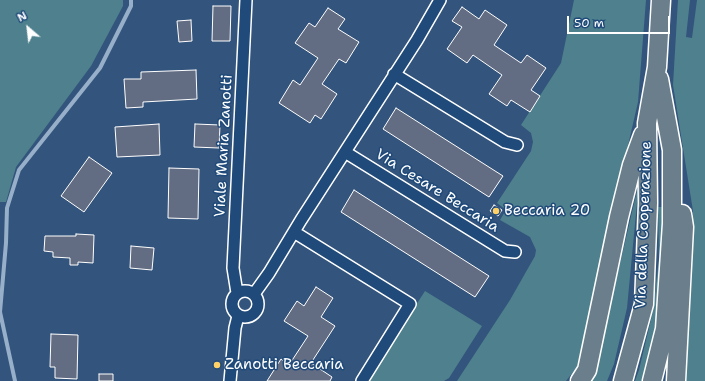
<!DOCTYPE html>
<html>
<head>
<meta charset="utf-8">
<style>
  body { margin:0 }
  #map { position:relative; width:705px; height:381px; overflow:hidden; background:#33547c; font-family:"Shantell Sans",sans-serif }
  canvas { display:block }
  .north { position:absolute; left:8px; top:8px; width:40px; height:40px; -webkit-text-stroke:3px #1f4a7a; paint-order:stroke; rotate:332deg; font-size:11px; font-weight:700; line-height:16px; text-align:center; color:#fff }
  .north::after { content:''; display:block; margin:auto; width:14px; height:18px; background:#fff; clip-path:polygon(50% 0,100% 100%,50% 72%,0 100%) }
  .scale { position:absolute; left:567px; top:16px; width:103px; height:18px; box-sizing:border-box; border:2px solid #fff; border-top:0; padding-left:5px; font-size:12px; line-height:14px; white-space:nowrap; color:#fff; -webkit-text-stroke:3px #1f4a7a; paint-order:stroke }
</style>
</head>
<body>
<div id="map">
<canvas width="705" height="381"></canvas>
<div class="north">N</div>
<div class="scale">50 m</div>
</div>
<script>
const ctx = document.querySelector('canvas').getContext('2d');
ctx.lineJoin = 'round';
function fillPath(path, color) { ctx.fillStyle = color; ctx.fill(path, 'evenodd'); }
const poly = rows => new Path2D(rows.map(r => 'M' + r).join(''));
function stroke(path, color, width, dash) { ctx.strokeStyle = color; ctx.lineWidth = width; ctx.lineCap = dash ? 'butt' : 'round'; ctx.setLineDash(dash || []); ctx.stroke(path); }
function write(font, color, halo, rows, align = 'center') {
  ctx.font = font + ' "Shantell Sans",sans-serif'; ctx.lineWidth = 3; ctx.setLineDash([]); ctx.textBaseline = 'middle'; ctx.strokeStyle = halo; ctx.fillStyle = color; for (const [text, x, y, turn = 0] of rows) {
    ctx.save(); ctx.translate(x, y); ctx.rotate((+turn || 0) * Math.PI / 180); ctx.textAlign = isNaN(turn) ? turn : align; if (halo) ctx.strokeText(text, 0, 0); ctx.fillText(text, 0, 0); ctx.restore();
  }
}
fillPath(poly([
  [0,0,123,0,123,6,91,66,16,167,6,202,0,202],
  [574,0,646,0,638,102,577,367,566,381,457,381,510,300,535,256,536,250,530,237,500,220,506,210,497,203,531,151,533,142,531,133,521,125,561,63],
  [678,0,690,0,686,37,692,38,697,0,705,0,705,381,685,381,687,348,688,286,693,211,673,85],
  [639,182,627,308,614,364,607,381,589,381,595,371],
  [658,207,664,207,659,312,645,372,642,381,635,381,639,370,653,311,659,258],
  [425,291,482,326,449,378,444,381,367,381]
]), '#4e818d');
stroke(poly([
  [15,381,0,312,6,243,7,208,19,170,100,68,131,6,131,0]
]), '#97afc9', 4);
const building = poly([
  [213,6,231,6,230,41,212,41,213,6],
  [462,7,479,19,485,10,507,25,494,45,521,63,527,55,546,68,531,90,540,96,530,112,511,100,507,106,489,94,502,75,473,55,467,63,447,49,462,27,452,21,462,7],
  [328,8,345,19,338,29,359,42,346,63,339,59,322,84,337,94,321,119,315,115,310,123,279,103,293,80,300,85,318,58,295,43,309,23,315,27,328,8],
  [191,20,192,41,179,42,177,21,191,20],
  [196,70,197,99,143,102,143,107,126,108,124,79,141,79,141,72,196,70],
  [396,108,503,176,489,197,383,129,396,108],
  [159,124,160,155,117,157,115,127,159,124],
  [195,124,220,125,219,148,194,147,195,124],
  [89,157,112,173,84,212,61,196,89,157],
  [169,168,199,169,198,219,168,218,169,168],
  [354,190,489,276,475,297,341,212,354,190],
  [494,205,502,210,498,216,490,211,494,205],
  [76,234,94,235,93,263,78,262,78,265,70,265,70,258,53,257,53,252,44,251,45,236,76,236,76,234],
  [131,246,154,248,152,270,130,268,131,246],
  [316,287,333,298,321,317,335,326,311,363,332,377,330,381,267,381,281,359,289,365,308,336,284,321,297,301,304,306,316,287],
  [51,334,78,335,77,379,55,378,55,367,50,367,51,334],
  [99,374,113,374,113,381,99,381,99,374]
]);
fillPath(building, '#626c82');
stroke(building, '#fff', 1);
const minor = poly([
  [394,74,505,142,517,145],
  [345,152,505,251,515,252],
  [294,232,410,304,362,381],
  '232 304a13 13 0 1 1 26 0a13 13 0 1 1-26 0Z',
  [237,293,233,268,246,0],
  [254,294,269,273,301,220,417,40,440,0],
  [230,381,235,328,238,316]
]);
const trunk = poly([
  [580,381,587,370,619,217,632,165,643,135],
  [623,381,644,304,648,203,647,123,657,67,661,0],
  [652,381,665,329,672,223,672,150,659,79],
  [676,381,684,227,682,214]
]);
stroke(minor, '#fff', 14);
stroke(trunk, '#fff', 21);
stroke(minor, '#1f4a7a', 11);
stroke(trunk, '#6b7e8b', 18);
for (const [x, y, r, color] of [
  [496,211,4,"#ffd166"],
  [217,365,4,"#ffd166"]
]) { const dot = new Path2D(); dot.arc(x, y, r, 0, 2 * Math.PI); ctx.fillStyle = color; ctx.fill(dot); stroke(dot, '#1f4a7a', 1.5); }
write('15px', '#fff', '#1f4a7a', [
  ["Viale Maria Zanotti",224,146,-87],
  ["Via Cesare Beccaria",437,191,32],
  ["Via della Cooperazione",644,225,-88]
]);
write('15px', '#fff', '#1f4a7a', [
  ["Beccaria 20",504,211],
  ["Zanotti Beccaria",225,365]
], 'left');
</script>
</body>
</html>
